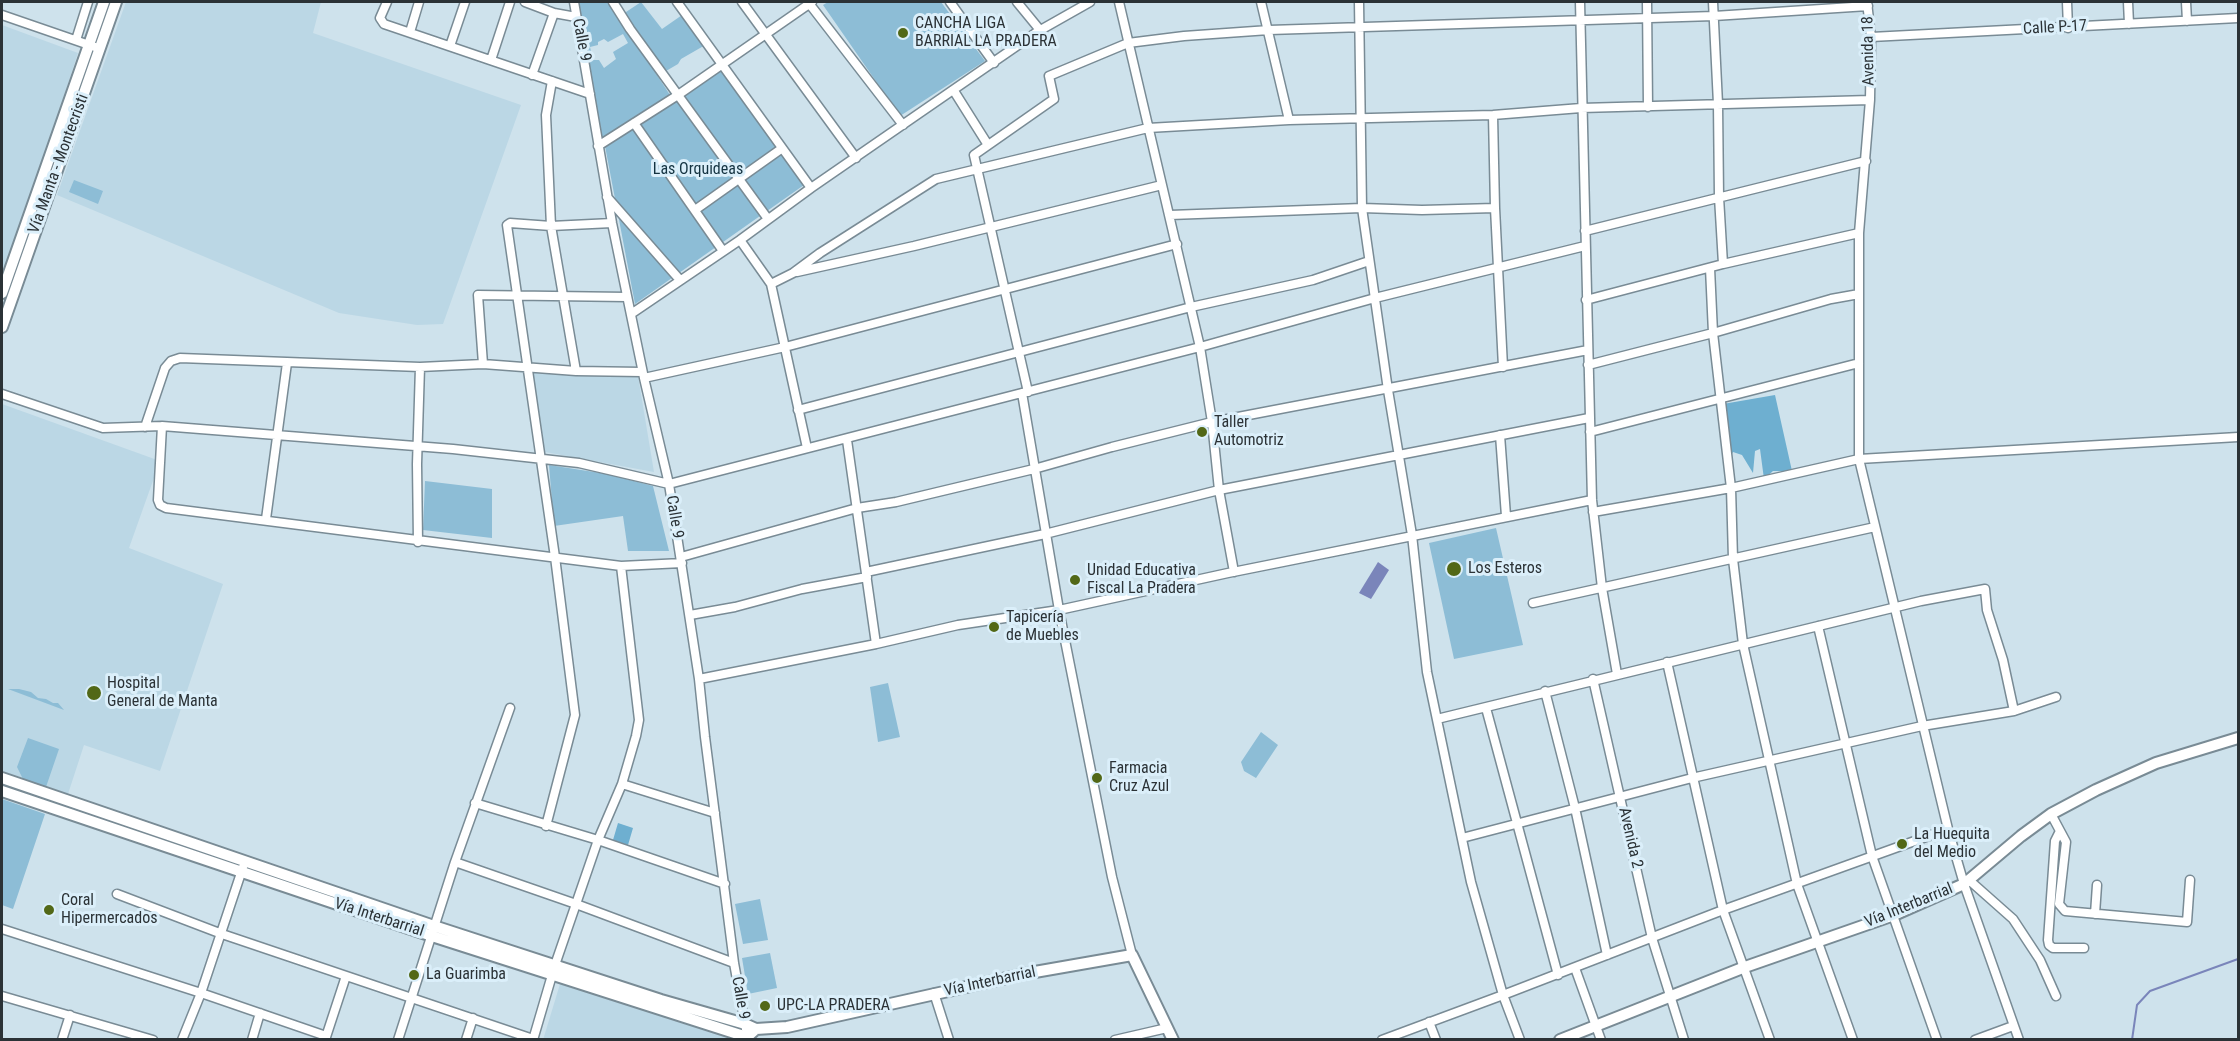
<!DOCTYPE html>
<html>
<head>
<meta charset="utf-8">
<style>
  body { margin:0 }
  #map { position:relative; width:2240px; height:1041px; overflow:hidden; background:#cee2ec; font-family:"Roboto Condensed",sans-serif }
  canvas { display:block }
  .frame { position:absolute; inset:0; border:3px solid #2b3236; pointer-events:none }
</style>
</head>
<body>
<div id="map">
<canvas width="2240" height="1041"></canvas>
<div class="frame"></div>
</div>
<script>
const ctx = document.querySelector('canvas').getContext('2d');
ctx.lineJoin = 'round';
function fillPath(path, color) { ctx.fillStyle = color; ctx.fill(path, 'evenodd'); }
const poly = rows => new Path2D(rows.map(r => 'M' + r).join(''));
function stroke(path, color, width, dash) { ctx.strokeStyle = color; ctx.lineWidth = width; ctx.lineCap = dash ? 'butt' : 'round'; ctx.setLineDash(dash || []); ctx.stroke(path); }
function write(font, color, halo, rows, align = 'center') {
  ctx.font = font + ' "Roboto Condensed",sans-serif'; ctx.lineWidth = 6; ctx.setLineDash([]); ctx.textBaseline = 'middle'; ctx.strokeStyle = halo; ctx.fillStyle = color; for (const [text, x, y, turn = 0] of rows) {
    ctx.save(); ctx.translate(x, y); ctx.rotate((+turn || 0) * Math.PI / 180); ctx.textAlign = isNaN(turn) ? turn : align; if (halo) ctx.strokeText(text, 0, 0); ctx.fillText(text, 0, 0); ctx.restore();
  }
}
fillPath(poly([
  [126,2,321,2,313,33,521,105,443,324,417,325,339,313,57,195],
  [2,25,78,53,2,287],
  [533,371,638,376,654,472,545,452],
  [2,404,160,461,129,548,223,584,160,771,84,745,68,794,2,771],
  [560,984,741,1039,543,1040]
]), '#bbd7e5');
fillPath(poly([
  [575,2,609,2,672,98,601,143],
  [623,34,628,43,613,52,616,59,604,68,599,60,593,60,590,47,598,45,598,42,604,39,608,42],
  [641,2,662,29,685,13,707,44,681,59,678,64,666,71,677,91,623,14],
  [828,2,941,2,985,61,900,116,823,5],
  [719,68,804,185,635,304,605,146],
  [74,180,103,191,98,204,69,192],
  [549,465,607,474,653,486,669,551,628,551,623,516,554,526],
  [425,481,492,489,492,538,423,530],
  [1496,528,1523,645,1454,659,1429,543],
  [888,683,900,737,878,742,870,687],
  [8,689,19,689,31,692,38,698,46,699,53,703,58,703,64,710],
  [1261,732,1278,745,1256,778,1244,771,1241,762],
  [28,738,59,749,46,787,23,779,17,767],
  [2,799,45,814,13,909,2,905],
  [760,899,768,940,743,944,735,904],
  [770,953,777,988,748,994,742,958]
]), '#8dbdd6');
fillPath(poly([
  [1775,395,1792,471,1773,471,1764,479,1760,449,1755,451,1753,473,1742,455,1733,452,1730,457,1723,404],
  [618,823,633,828,628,845,613,840]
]), '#6eafd0');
fillPath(poly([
  [1378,562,1389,570,1371,599,1359,593]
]), '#7a85ba');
stroke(poly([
  [2132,1040,2137,1005,2150,991,2238,959]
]), '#7a85ba', 2);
const minor = poly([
  [387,2,380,18,384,24,590,94],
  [525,2,554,13,576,17],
  [574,2,612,223,644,378,669,484,699,679,705,737,734,963,748,1040],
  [613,2,630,29,768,219],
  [677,2,811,188],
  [742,2,856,158],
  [808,2,903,125],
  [950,2,994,63],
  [1017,2,1040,30],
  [1119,2,1200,347,1212,422,1219,490,1234,572],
  [1261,2,1289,120],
  [1580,2,1592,500,1602,588,1617,674],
  [1647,2,1648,107],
  [1713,2,1718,104,1719,197,1723,264],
  [1867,2,1871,37,1870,100,1859,233,1859,459,1948,829,1964,884,2019,1040],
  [2067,2,2068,28],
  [2128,2,2129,24],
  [2186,2,2187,21],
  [2,15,95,47],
  [410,32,419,2],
  [1871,37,2238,18],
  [76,40,88,2],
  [450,46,465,2],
  [491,60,510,2],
  [532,75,554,13],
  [552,81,546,115,551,226,576,371],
  [954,91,988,145],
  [1493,115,1495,208,1503,367],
  [634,123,723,251],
  [598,146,678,95,812,2],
  [607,197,680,280],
  [1495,208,1422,210,1362,208,1388,390,1412,535,1427,672,1471,882,1503,995,1520,1040],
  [695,210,781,149],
  [1170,215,1362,208,1359,2],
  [1585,231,1866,161],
  [740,240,771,284,807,448],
  [1710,268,1713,333,1731,488,1733,559,1743,644,1797,884,1853,1040],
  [797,272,914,246,1162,185],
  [771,284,793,273,820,253,936,179,1148,128,1289,120,1493,115,1581,108,1870,100],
  [1586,300,1723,264,1859,233],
  [631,314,740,240,811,188,1037,32,1090,2],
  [483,364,478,295,627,297],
  [1588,365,1713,333,1831,299,1859,294],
  [644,378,785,347,1177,244],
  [1028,392,974,155,1054,99,1049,76,1128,43,1184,36,1269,30,1714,16,1868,6],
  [1022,393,1059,610,1112,877,1132,955],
  [2,394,103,428,162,426,453,449,579,463,669,484,1200,347,1375,298,1585,246],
  [798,410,1191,307,1313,280,1369,261],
  [162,426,158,500,160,505,166,508,621,566,682,563],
  [145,427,165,368,171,361,180,358,420,367,483,364,576,371,642,372],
  [1590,432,1859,363],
  [1500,435,1506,516],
  [847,440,876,644],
  [1593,512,1731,488,1859,459,2238,437],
  [266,519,287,363],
  [418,542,417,464,420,367],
  [681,557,857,508,896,502,1034,469,1112,447,1212,422,1588,350],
  [866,572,1045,534,1219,490,1589,418],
  [1533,603,1875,527],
  [690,615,735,607,802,589,867,577],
  [1818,626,1872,856,1937,1040],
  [1667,662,1723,910,1770,1040],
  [699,679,876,644,958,625,1059,610,1228,573,1592,500],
  [1593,679,1652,938,1684,1040],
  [1545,691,1575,808,1607,955],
  [1486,708,1558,975],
  [2014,711,2056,697],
  [1437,719,1921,601,1985,589,1987,610,2003,660,2014,711,1922,726,1692,778,1462,838],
  [622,784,715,813],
  [475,803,598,840,725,884],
  [2051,814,2066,842,2059,904,2065,911,2187,922,2190,880],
  [546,826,575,715,555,557,507,225,510,223,551,226,612,223],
  [2060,831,2055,841,2048,940,2049,945,2053,948,2084,948],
  [455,862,576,904,734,963],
  [1969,880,2013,919,2040,960,2056,996],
  [117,894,222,934,533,1039],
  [2095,914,2097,885],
  [2,929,201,993,326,1036],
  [1575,968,1601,1040],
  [934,993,949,1040],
  [2,996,153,1040],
  [1429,1022,1436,1040],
  [62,1040,70,1015],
  [182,1040,201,993,243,867],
  [252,1040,260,1013],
  [325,1040,346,976],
  [398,1040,455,862,510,708],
  [466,1040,473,1018],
  [533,1040,555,965,598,840,622,784,636,736,639,720,621,566],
  [1115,1040,1167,1028],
  [1382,1040,1503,995,1723,910,1948,829],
  [1975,1040,2013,1026]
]);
const major = poly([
  [2,293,104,2],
  [2,327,116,2],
  [2,778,434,926,661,1000,745,1024,756,1029,787,1027,1029,973,1132,955,1173,1040],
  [2,791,432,936,747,1037,756,1029],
  [1560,1040,1745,967,1894,915,1964,884,2021,836,2051,814,2096,790,2156,763,2238,738]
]);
stroke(minor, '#798b95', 11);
stroke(major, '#798b95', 14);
stroke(minor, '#fff', 8);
stroke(major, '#fff', 10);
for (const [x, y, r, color] of [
  [903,33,6,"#526817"],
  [1202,432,6,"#526817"],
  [1454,569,8,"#526817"],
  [1075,580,6,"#526817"],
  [994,627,6,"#526817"],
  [94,693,8,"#526817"],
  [1097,778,6,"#526817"],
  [1902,844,6,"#526817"],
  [49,910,6,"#526817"],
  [414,975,6,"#526817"],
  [765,1006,6,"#526817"]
]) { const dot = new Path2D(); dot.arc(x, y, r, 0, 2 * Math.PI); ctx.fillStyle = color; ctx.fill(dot); stroke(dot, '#dbeffa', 2); }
write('16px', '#2b3236', '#dbeffa', [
  ["CANCHA LIGA",915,24],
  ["BARRIAL LA PRADERA",915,42],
  ["Taller",1214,423],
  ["Automotriz",1214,441],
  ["Los Esteros",1468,569],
  ["Unidad Educativa",1087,571],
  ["Fiscal La Pradera",1087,589],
  ["Tapicería",1006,618],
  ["de Muebles",1006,636],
  ["Hospital",107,684],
  ["General de Manta",107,702],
  ["Farmacia",1109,769],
  ["Cruz Azul",1109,787],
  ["La Huequita",1914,835],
  ["del Medio",1914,853],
  ["Coral",61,901],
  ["Hipermercados",61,919],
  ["La Guarimba",426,975],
  ["UPC-LA PRADERA",777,1006]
], 'left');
write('16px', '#2b3236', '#dbeffa', [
  ["Calle P-17",2055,28,-3],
  ["Calle 9",581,40,79],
  ["Avenida 18",1869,51,-91],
  ["Vía Manta - Montecristi",59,164,-70],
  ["Calle 9",674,517,81],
  ["Avenida 2",1630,838,77],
  ["Vía Interbarrial",1909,906,-22],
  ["Vía Interbarrial",379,918,18],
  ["Vía Interbarrial",990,982,-12],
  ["Calle 9",740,998,80]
]);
write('16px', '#143341', '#dbeffa', [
  ["Las Orquideas",698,170]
]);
</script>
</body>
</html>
